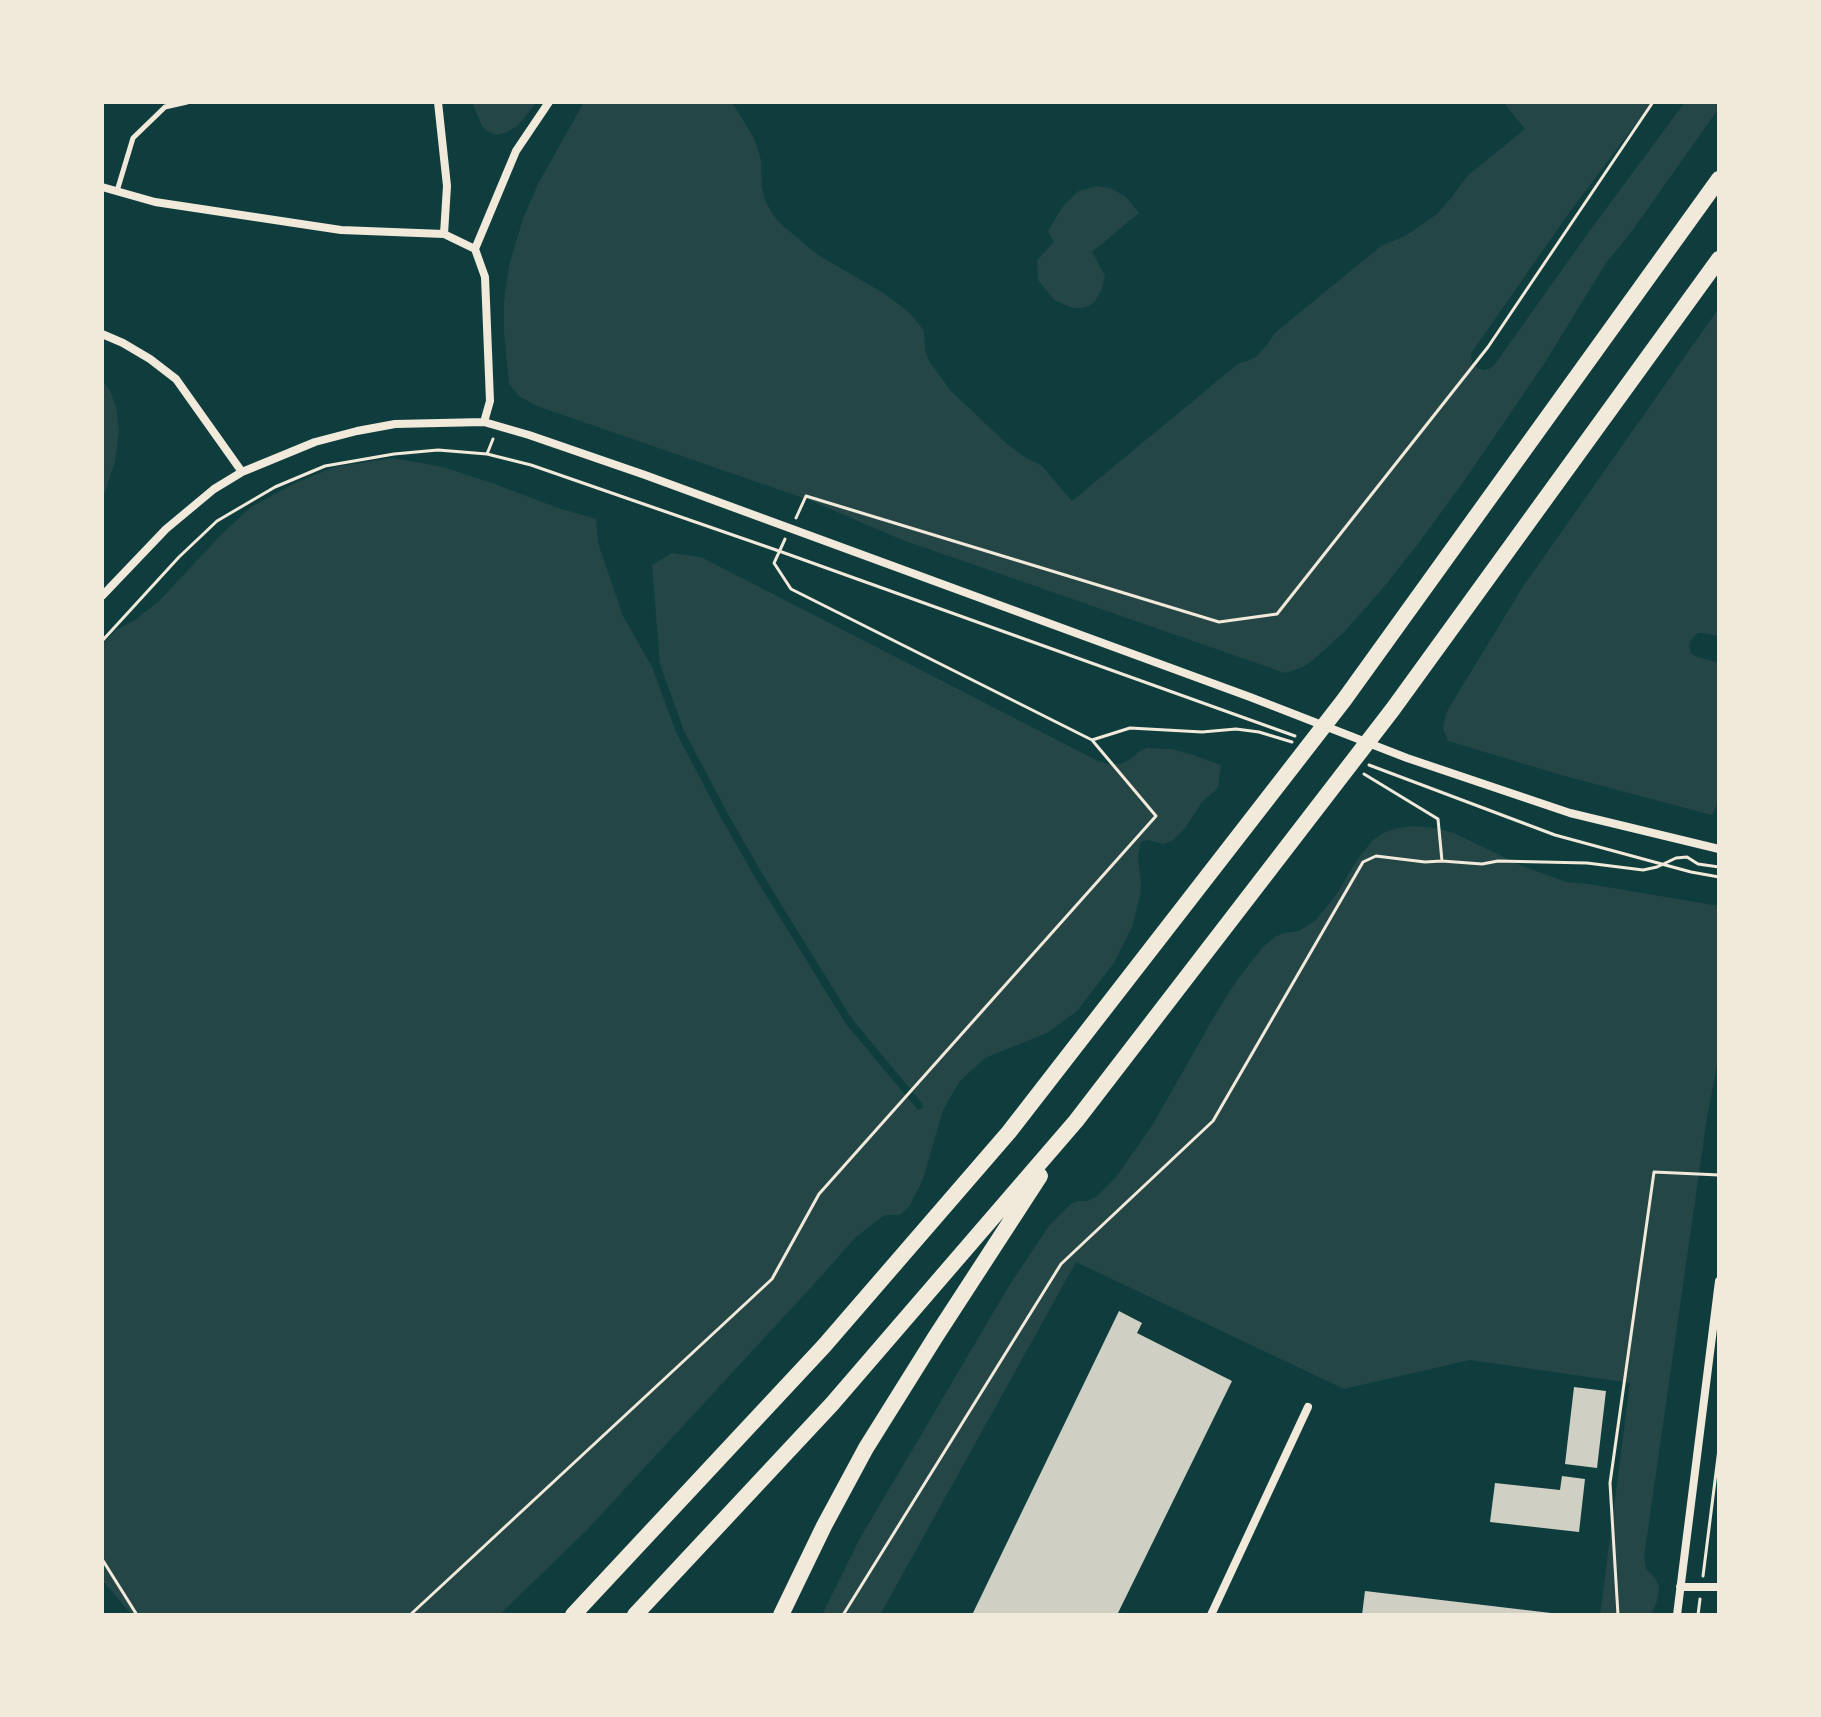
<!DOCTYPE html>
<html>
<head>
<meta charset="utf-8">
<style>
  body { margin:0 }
  #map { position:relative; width:1821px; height:1717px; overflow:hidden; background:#0f3d3e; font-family:"Titillium Web",sans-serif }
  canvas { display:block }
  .frame { position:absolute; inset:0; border:104px solid #f1e9da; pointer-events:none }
</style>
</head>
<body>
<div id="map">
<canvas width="1821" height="1717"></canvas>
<div class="frame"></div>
</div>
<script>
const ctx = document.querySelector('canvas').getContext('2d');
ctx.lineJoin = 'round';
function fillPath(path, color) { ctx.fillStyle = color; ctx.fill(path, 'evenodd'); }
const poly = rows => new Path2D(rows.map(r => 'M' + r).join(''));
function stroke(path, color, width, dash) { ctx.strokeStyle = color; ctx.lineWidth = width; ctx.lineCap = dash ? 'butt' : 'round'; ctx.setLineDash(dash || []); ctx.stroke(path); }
fillPath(poly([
  [472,102,537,102,517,126,507,132,497,135,487,131,482,126],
  [584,102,732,102,754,138,761,160,762,188,765,200,773,215,783,226,818,255,885,294,910,313,924,331,925,350,929,361,950,390,1007,444,1026,458,1042,466,1072,501,1239,363,1248,361,1256,357,1266,346,1276,332,1381,246,1407,235,1437,214,1452,197,1467,176,1525,129,1503,102,1652,102,1569,213,1474,349,1471,354,1472,362,1477,368,1484,370,1489,369,1495,364,1591,229,1685,102,1719,102,1719,108,1632,231,1606,263,1544,364,1464,481,1418,544,1378,594,1344,632,1312,661,1303,667,1285,673,900,539,809,500,537,406,519,396,509,384,504,332,504,302,509,265,523,219,538,184],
  [1096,186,1110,188,1125,196,1139,213,1092,252,1105,276,1101,291,1095,301,1089,306,1082,308,1073,308,1054,300,1038,280,1037,260,1054,242,1048,231,1063,206,1079,191],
  [1719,308,1719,636,1703,633,1698,633,1692,638,1689,645,1691,653,1695,656,1719,663,1719,800,1712,815,1561,775,1448,741,1443,728,1446,713,1522,588],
  [102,380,110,391,116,406,119,431,115,462,102,500],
  [393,458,443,467,495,484,555,507,596,519,598,543,623,616,652,667,677,734,721,818,756,879,846,1024,918,1110,923,1108,922,1103,852,1019,763,875,728,814,684,731,660,664,652,565,672,553,701,557,1098,761,1109,764,1121,764,1129,760,1140,751,1147,748,1172,749,1190,754,1221,765,1218,788,1202,802,1186,827,1172,841,1163,844,1147,840,1141,842,1138,856,1141,883,1140,896,1132,927,1114,963,1077,1011,1047,1033,985,1058,960,1081,943,1110,923,1179,909,1207,899,1215,886,1215,880,1218,855,1238,815,1283,586,1531,499,1615,132,1615,102,1580,102,645,116,630,135,620,160,600,221,535,251,507,297,482,335,467],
  [1415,826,1434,828,1454,833,1520,865,1566,882,1589,884,1719,906,1719,1055,1707,1118,1644,1557,1646,1569,1655,1578,1659,1586,1657,1601,1651,1615,1600,1615,1630,1383,1470,1360,1344,1389,1076,1262,880,1615,822,1615,859,1540,1009,1286,1049,1226,1071,1204,1077,1201,1088,1201,1096,1197,1117,1176,1153,1124,1218,1010,1237,980,1262,948,1275,937,1284,933,1299,931,1316,920,1335,896,1359,857,1373,840,1383,833,1398,828]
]), '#244646');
fillPath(poly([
  [1119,1311,1142,1323,1137,1333,1232,1381,1117,1615,972,1615],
  [1574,1387,1606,1391,1597,1468,1565,1464],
  [1562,1476,1585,1479,1579,1532,1490,1522,1495,1483,1560,1490],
  [1365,1591,1551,1613,1551,1615,1362,1615]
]), '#cfcfc3');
stroke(poly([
  [487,454,493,439],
  [796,518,806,496,1219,622,1277,614,1488,347,1653,102],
  [102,641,179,557,217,521,275,487,325,466,394,454,438,450,487,454,531,465,779,551,1295,736],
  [1092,740,1130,728,1202,732,1236,729,1259,732,1292,742],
  [1369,765,1555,835,1691,872,1719,877],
  [1364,774,1438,819,1442,861],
  [102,1559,137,1615],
  [1703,1576,1719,1449],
  [410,1615,772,1279,819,1194,1156,816,1092,740,791,589,774,563,785,539],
  [843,1615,1061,1264,1213,1121,1363,862,1376,856,1425,862,1442,861,1482,864,1498,861,1587,863,1643,870,1657,867,1676,858,1687,857,1698,864,1719,867],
  [1618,1615,1610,1483,1654,1172,1719,1175],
  [1698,1615,1700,1599]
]), '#f1e9da', 3);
stroke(poly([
  [117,191,133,138,165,107,187,102]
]), '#f1e9da', 5);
stroke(poly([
  [438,102,447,186,444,234],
  [102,187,155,202,341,230,444,234,475,249],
  [102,334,123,343,150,359,176,379,242,472],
  [484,422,490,401,485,277,475,249,516,151,549,102],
  [102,596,166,529,214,489,242,472,315,442,357,431,395,424,484,422,529,435,645,475,1250,697,1407,758,1570,813,1719,849],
  [1680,1587,1719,1587],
  [1211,1615,1308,1407],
  [1677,1615,1719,1281]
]), '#f1e9da', 8);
stroke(poly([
  [573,1615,824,1346,1009,1132,1344,700,1719,179],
  [635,1615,832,1404,1076,1121,1393,709,1719,259],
  [781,1615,824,1526,866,1448,936,1336,1040,1176]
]), '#f1e9da', 16);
</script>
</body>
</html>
